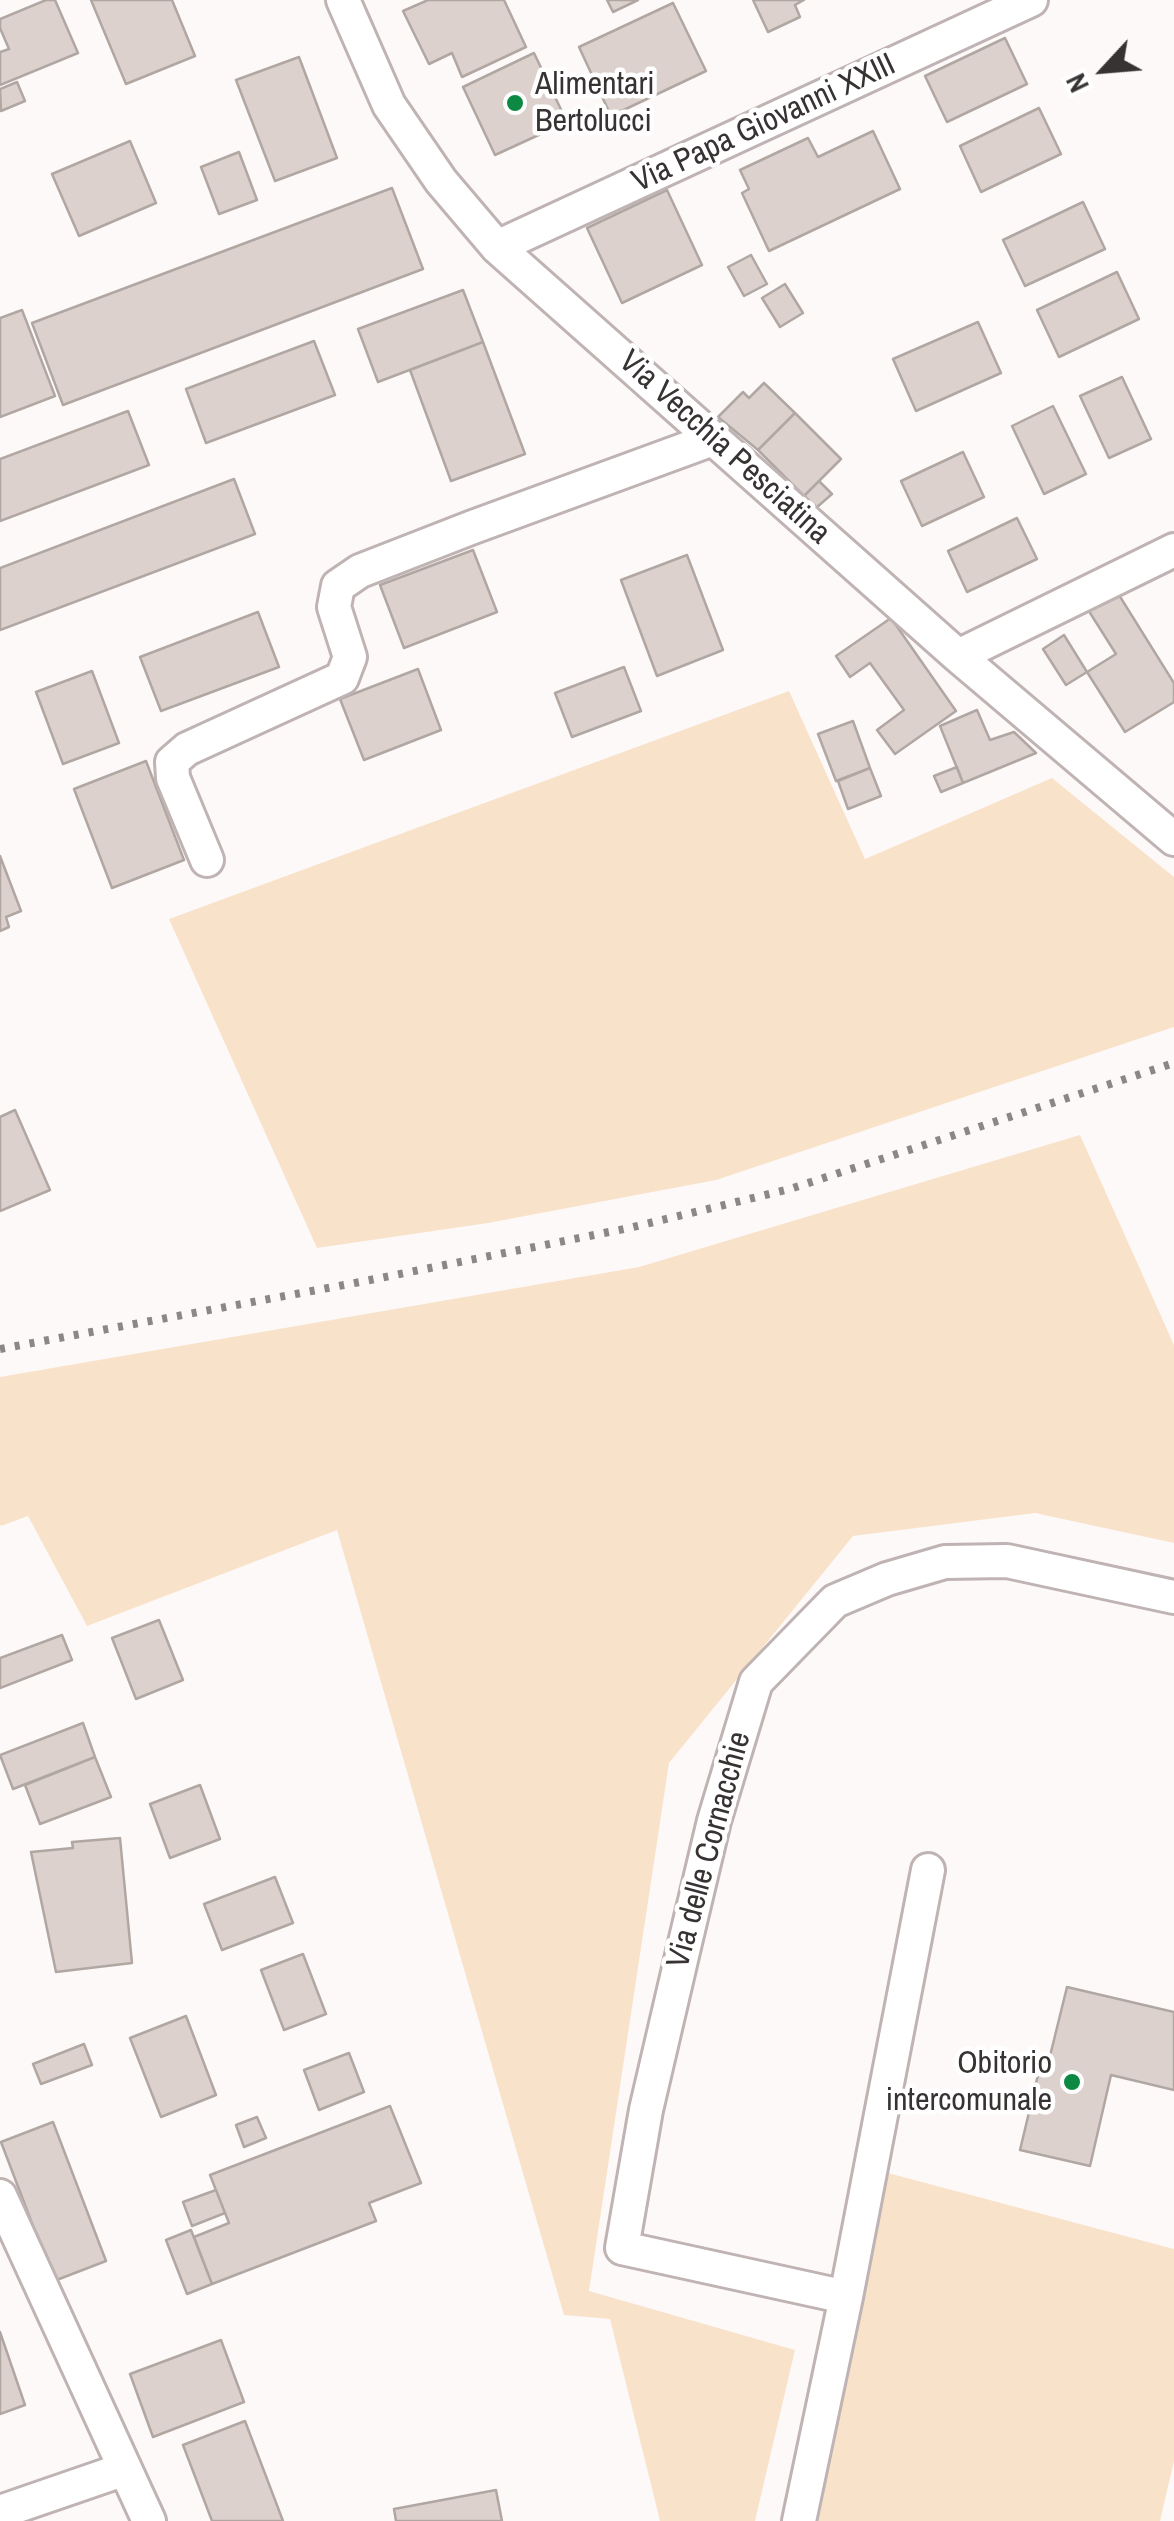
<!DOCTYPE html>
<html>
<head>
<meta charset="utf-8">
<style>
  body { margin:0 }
  #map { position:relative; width:1174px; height:2521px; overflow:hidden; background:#fef9f9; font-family:"Archivo Narrow",sans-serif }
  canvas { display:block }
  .north { position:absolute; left:1054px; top:20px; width:100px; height:100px; -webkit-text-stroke:8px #fff; paint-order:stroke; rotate:244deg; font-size:28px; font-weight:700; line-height:40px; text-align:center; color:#383333 }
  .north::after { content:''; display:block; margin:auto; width:35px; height:45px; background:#383333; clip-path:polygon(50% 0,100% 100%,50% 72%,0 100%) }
</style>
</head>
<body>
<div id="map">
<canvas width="1174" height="2521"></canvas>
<div class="north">N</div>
</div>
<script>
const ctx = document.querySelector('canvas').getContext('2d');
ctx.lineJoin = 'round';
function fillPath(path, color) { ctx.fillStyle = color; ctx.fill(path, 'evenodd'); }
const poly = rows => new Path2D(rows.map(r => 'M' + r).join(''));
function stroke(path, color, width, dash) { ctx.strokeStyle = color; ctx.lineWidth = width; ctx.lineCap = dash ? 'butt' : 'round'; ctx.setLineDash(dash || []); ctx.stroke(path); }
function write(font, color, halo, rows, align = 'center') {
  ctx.font = font + ' "Archivo Narrow",sans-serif'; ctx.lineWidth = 9; ctx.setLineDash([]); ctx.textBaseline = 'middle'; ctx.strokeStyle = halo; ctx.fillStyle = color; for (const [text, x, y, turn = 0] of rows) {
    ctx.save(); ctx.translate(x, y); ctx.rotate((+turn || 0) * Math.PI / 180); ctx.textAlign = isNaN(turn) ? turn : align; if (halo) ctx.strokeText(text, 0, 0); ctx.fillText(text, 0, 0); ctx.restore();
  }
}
fillPath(poly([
  [789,691,865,859,1052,778,1174,877,1174,1027,716,1180,488,1223,317,1248,169,919],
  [1080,1135,1174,1345,1174,1543,1035,1513,853,1536,669,1763,589,2291,795,2350,755,2521,660,2521,610,2319,564,2315,337,1530,87,1626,28,1516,1,1526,0,1524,0,1377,639,1267],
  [888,2173,1174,2249,1174,2461,1160,2521,810,2521,843,2359]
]), '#f8e3ca');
const building = poly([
  [46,0,55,0,78,53,0,85,0,52,9,49,0,28,0,19,46,0],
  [91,0,172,0,195,56,126,84,91,0],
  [428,0,504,0,526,47,462,77,452,53,429,64,403,11,428,0],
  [607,0,638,0,613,12,607,0],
  [753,0,804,0,795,5,800,17,768,32,753,0],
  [673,3,706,71,611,116,579,47,673,3],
  [1005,38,1027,84,947,122,925,76,1005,38],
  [534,53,567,122,495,155,463,87,534,53],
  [299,57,337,158,275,181,236,80,299,57],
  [17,82,25,101,1,111,0,89,17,82],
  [1039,108,1061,154,981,192,960,146,1039,108],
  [873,131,900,189,769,251,742,193,749,189,740,170,808,138,818,157,873,131],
  [130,141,156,203,79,236,52,174,130,141],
  [239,152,257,200,219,214,201,167,239,152],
  [392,188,423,269,63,405,32,323,392,188],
  [667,190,702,265,622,303,587,228,667,190],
  [1083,202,1105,249,1025,286,1003,240,1083,202],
  [751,255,767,284,744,296,728,267,751,255],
  [1117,272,1139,319,1059,357,1037,310,1117,272],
  [785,284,803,313,780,327,762,298,785,284],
  [463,290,483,342,378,382,358,329,463,290],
  [22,310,55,396,0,417,0,318,22,310],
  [978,322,1001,373,916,411,893,359,978,322],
  [314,341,335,395,206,443,186,389,314,341],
  [483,342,525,454,451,481,410,370,483,342],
  [1122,377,1151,439,1109,458,1080,396,1122,377],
  [764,383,795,413,758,450,718,417,743,392,749,398,764,383],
  [1053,406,1086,474,1044,494,1012,426,1053,406],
  [128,411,149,465,0,521,0,459,128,411],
  [795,413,841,459,804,496,758,450,795,413],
  [963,452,984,497,922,526,901,481,963,452],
  [234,479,255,534,0,630,0,568,234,479],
  [819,481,832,494,816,508,804,496,819,481],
  [1017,518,1037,559,967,592,948,551,1017,518],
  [473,550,497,612,404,648,380,585,473,550],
  [687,555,723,650,657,676,621,580,687,555],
  [1114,587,1174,683,1174,702,1125,732,1087,672,1116,654,1085,605,1114,587],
  [258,612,279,667,161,711,140,657,258,612],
  [891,618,956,711,895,754,877,730,904,710,870,663,850,677,836,656,891,618],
  [1064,635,1087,672,1066,685,1043,649,1064,635],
  [624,667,641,711,572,737,555,693,624,667],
  [418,669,441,730,364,760,340,699,418,669],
  [92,671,119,743,63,764,36,692,92,671],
  [977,710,990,740,1014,732,1036,753,963,783,940,726,977,710],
  [853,721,870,768,836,781,818,734,853,721],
  [146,761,184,860,112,888,74,789,146,761],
  [957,767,963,783,941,792,934,776,957,767],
  [870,768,881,796,848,809,838,781,870,768],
  [0,856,21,911,6,917,9,927,0,931,0,856],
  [15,1110,50,1190,0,1211,0,1117,15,1110],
  [159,1620,183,1680,136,1699,112,1638,159,1620],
  [62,1635,72,1660,0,1688,0,1658,62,1635],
  [83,1723,95,1757,13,1789,0,1755,83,1723],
  [95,1757,111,1797,40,1824,25,1785,95,1757],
  [200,1785,220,1839,170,1858,150,1804,200,1785],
  [120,1838,132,1963,56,1972,31,1852,73,1848,72,1842,120,1838],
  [275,1877,293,1923,222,1950,204,1904,275,1877],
  [303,1954,326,2014,284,2030,261,1970,303,1954],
  [1067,1987,1174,2012,1174,2090,1111,2075,1090,2166,1020,2150,1042,2058,1049,2060,1067,1987],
  [186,2016,216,2095,161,2117,130,2038,186,2016],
  [84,2044,92,2065,41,2084,33,2064,84,2044],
  [349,2053,364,2092,319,2110,304,2070,349,2053],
  [390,2106,421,2183,369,2203,376,2221,212,2284,194,2237,229,2223,210,2175,390,2106],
  [257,2117,266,2138,244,2147,236,2125,257,2117],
  [53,2122,106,2261,54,2281,1,2142,53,2122],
  [216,2190,225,2213,192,2226,183,2202,216,2190],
  [191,2230,212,2284,187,2294,166,2240,191,2230],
  [0,2332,25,2405,0,2414,0,2332],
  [221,2340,244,2402,153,2437,130,2374,221,2340],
  [245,2421,283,2521,212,2521,183,2445,245,2421],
  [496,2490,502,2521,396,2521,394,2509,496,2490]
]);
fillPath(building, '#dcd1cc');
stroke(building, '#b1a7a2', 2.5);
const street = poly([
  [343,0,389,105,441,181,497,247,958,656,1174,839],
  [497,247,1031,0],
  [958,656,1174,550],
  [207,860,173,778,172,762,187,749,342,678,350,657,334,607,338,586,360,571,473,527,713,439],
  [0,2196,149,2521],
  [846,2297,622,2248,646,2110,684,1947,714,1821,756,1682,835,1601,887,1579,945,1562,1007,1561,1174,1597],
  [0,2512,125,2469],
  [799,2521,846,2297,928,1870]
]);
stroke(street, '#bfb3b3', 38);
stroke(street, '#fff', 32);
stroke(poly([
  [0,1349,360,1282,629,1228,790,1189,1174,1063]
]), '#8c8787', 8, [5, 10]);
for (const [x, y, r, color] of [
  [515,103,10,"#0e8944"],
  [1072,2082,10,"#0e8944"]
]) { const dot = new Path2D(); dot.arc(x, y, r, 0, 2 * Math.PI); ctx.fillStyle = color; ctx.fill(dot); stroke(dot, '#fff', 4); }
write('32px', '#383333', '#fff', [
  ["Alimentari",535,85],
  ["Bertolucci",535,122],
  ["Obitorio",1052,2064,"right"],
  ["intercomunale",1052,2101,"right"]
], 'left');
write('32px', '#383333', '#fff', [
  ["Via Papa Giovanni XXIII",764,124,-25],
  ["Via Vecchia Pesciatina",724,448,42],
  ["Via delle Cornacchie",710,1850,-75]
]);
</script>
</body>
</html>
